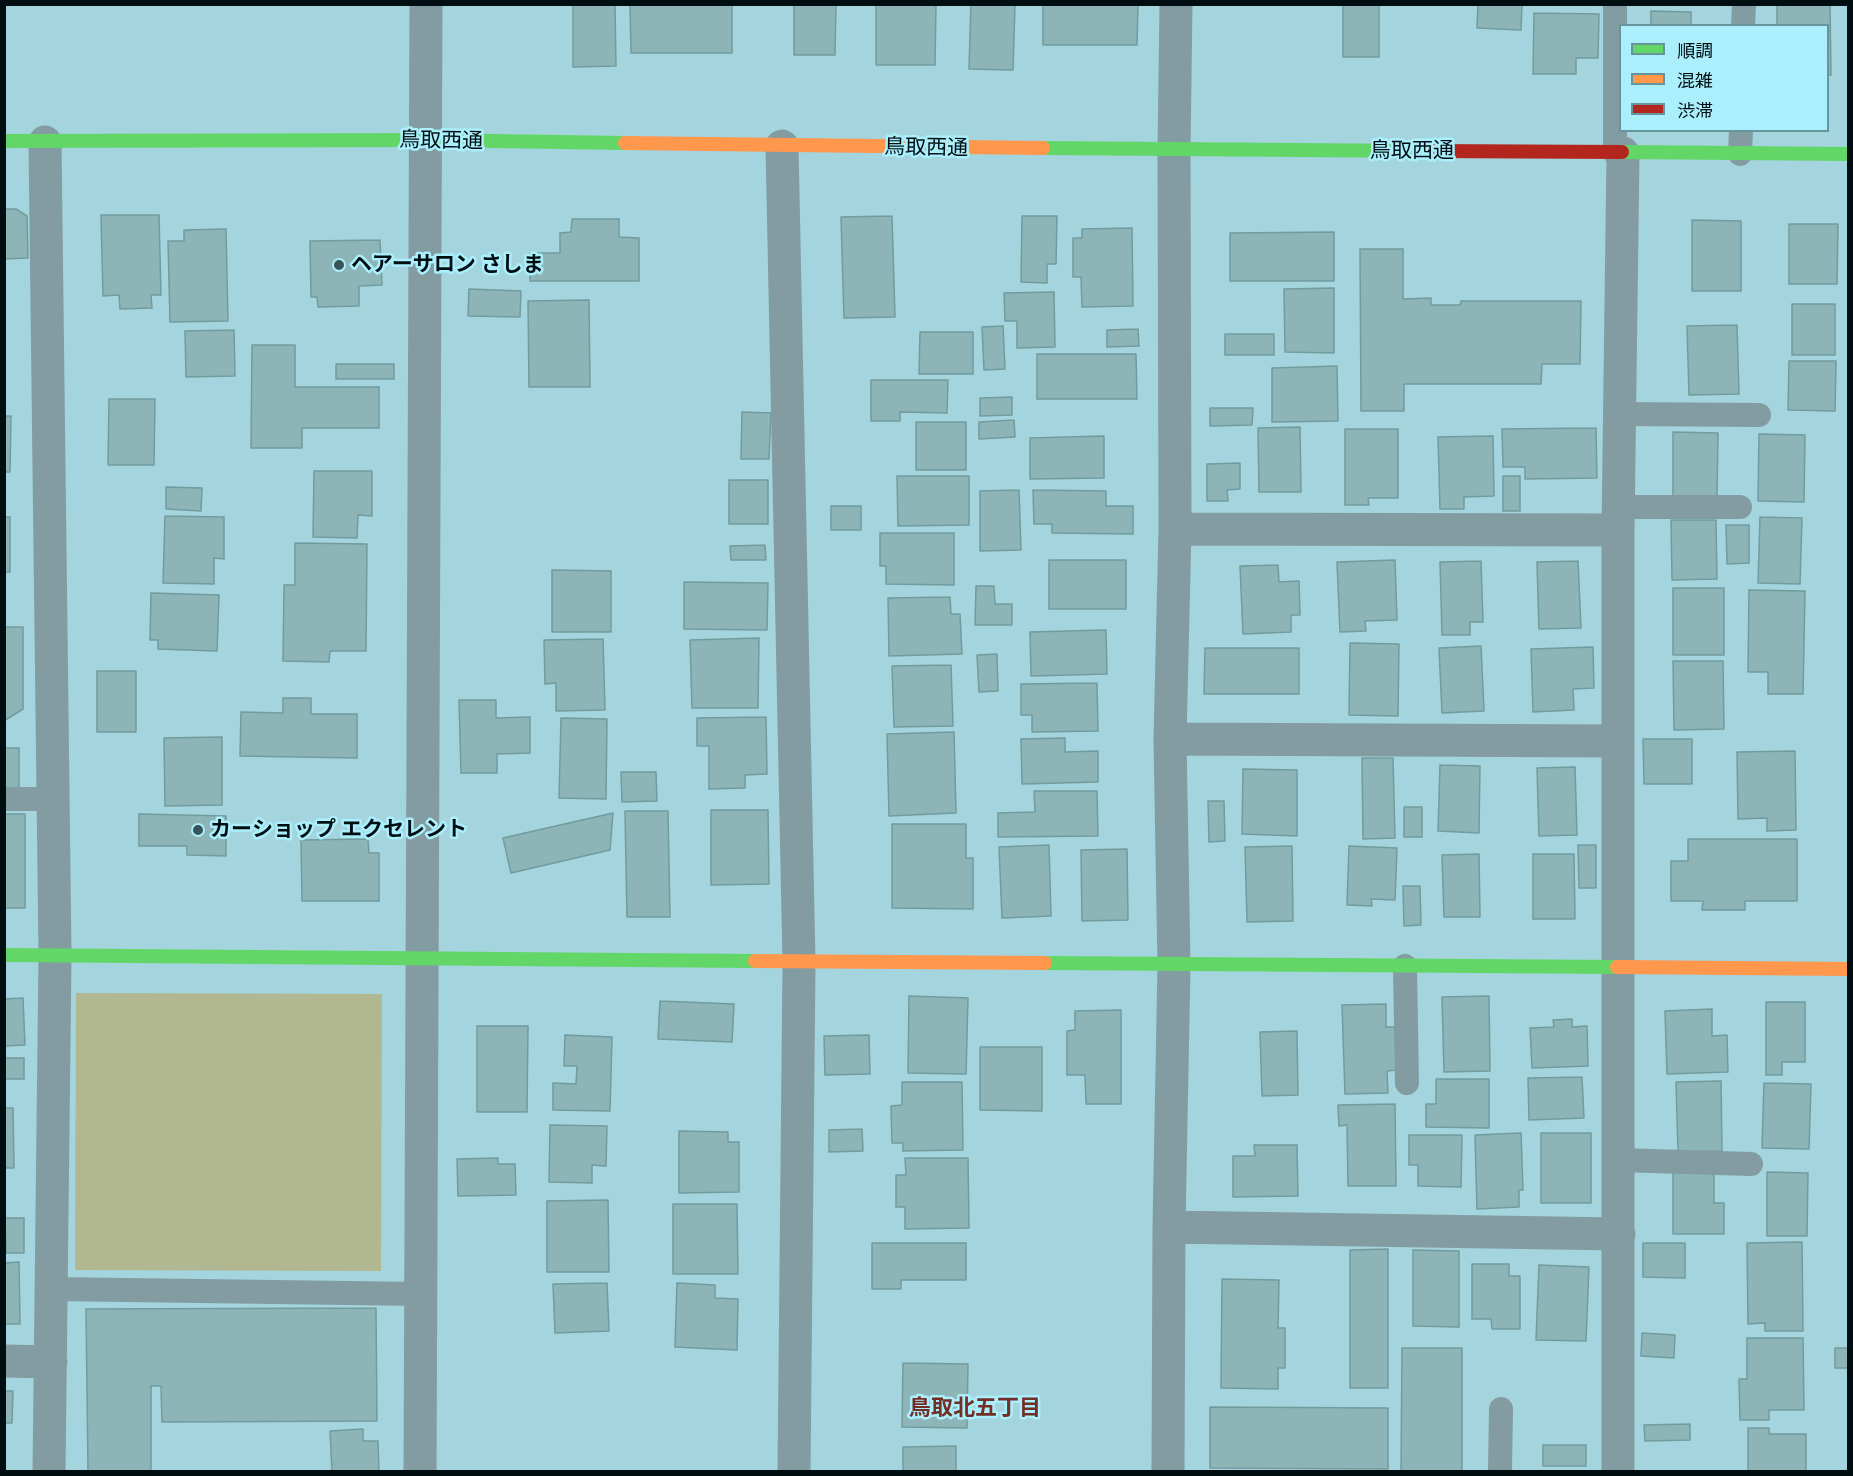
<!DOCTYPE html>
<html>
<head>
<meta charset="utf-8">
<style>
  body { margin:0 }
  #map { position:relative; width:1853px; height:1476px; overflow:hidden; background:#a4d4dd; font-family:"IBM Plex Sans","Noto Sans JP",sans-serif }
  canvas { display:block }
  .frame { position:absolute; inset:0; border:6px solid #000e12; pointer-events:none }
  .legend { position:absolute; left:1619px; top:24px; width:210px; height:108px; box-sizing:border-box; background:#abeffc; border:2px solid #67959e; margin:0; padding:8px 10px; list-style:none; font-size:18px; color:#000e12 }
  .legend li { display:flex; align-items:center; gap:12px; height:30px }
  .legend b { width:30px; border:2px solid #67959e }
</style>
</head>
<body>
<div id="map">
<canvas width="1853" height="1476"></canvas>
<div class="frame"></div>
<ul class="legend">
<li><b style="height:8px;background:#63d668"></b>順調</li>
<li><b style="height:8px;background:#ff974d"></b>混雑</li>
<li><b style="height:8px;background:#b3261e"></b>渋滞</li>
</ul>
</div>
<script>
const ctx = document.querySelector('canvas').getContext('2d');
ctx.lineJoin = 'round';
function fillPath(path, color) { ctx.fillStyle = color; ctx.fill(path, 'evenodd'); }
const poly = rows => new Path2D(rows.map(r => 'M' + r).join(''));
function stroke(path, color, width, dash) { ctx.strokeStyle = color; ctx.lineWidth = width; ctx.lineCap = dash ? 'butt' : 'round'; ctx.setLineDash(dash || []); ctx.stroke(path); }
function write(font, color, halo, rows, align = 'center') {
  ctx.font = font + ' "IBM Plex Sans","Noto Sans JP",sans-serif'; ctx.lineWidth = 5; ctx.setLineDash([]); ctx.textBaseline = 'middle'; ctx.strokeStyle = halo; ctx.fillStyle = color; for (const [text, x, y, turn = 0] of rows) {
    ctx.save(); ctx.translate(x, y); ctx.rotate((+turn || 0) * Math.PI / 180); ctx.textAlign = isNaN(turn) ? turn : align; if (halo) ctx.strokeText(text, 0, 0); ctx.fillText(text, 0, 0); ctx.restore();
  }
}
fillPath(poly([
  [76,993,382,994,381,1271,75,1270]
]), '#b1b791');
const building = poly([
  [573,4,615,4,616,66,573,67,573,4],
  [630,4,732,4,732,53,631,53,630,4],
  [794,4,836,4,835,55,794,55,794,4],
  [876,4,936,4,935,65,876,65,876,4],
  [971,4,1015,4,1013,70,969,69,971,4],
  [1043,4,1138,4,1137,45,1043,45,1043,4],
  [1343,4,1379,4,1379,57,1343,57,1343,4],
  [1478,4,1522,4,1521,30,1477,28,1478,4],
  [1777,4,1830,4,1831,75,1828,75,1828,26,1777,26,1777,4],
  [1651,11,1691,12,1691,26,1651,26,1651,11],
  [1534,13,1599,14,1598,58,1576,58,1576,74,1533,74,1534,13],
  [4,209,16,209,27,216,28,258,4,259,4,209],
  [101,215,159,215,161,295,151,295,152,308,120,309,119,295,103,296,101,215],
  [892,216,895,317,844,318,841,217,892,216],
  [1022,216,1057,216,1056,264,1047,264,1047,283,1021,282,1022,216],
  [572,219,619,219,619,237,639,238,639,281,530,281,530,253,560,253,560,233,571,232,572,219],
  [1692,220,1741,221,1741,291,1692,291,1692,220],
  [1789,224,1838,224,1837,284,1789,284,1789,224],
  [1132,228,1133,306,1082,307,1081,277,1073,277,1073,238,1082,238,1082,229,1132,228],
  [226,229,228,321,170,322,168,241,184,241,184,230,226,229],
  [1334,232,1334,281,1230,281,1230,233,1334,232],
  [380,240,382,285,359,286,359,306,318,307,317,297,311,297,310,241,380,240],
  [1360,249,1403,249,1403,299,1431,298,1431,305,1460,305,1461,301,1581,301,1580,364,1542,364,1541,384,1404,384,1404,411,1361,411,1360,249],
  [1334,288,1334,353,1285,352,1284,289,1334,288],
  [469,289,521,291,520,317,468,316,469,289],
  [1054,292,1055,347,1017,348,1017,321,1005,321,1004,293,1054,292],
  [589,300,590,387,529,387,528,301,589,300],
  [1792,304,1835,304,1835,355,1792,355,1792,304],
  [1737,325,1739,394,1689,395,1687,326,1737,325],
  [1003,326,1005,369,984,370,982,327,1003,326],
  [1138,329,1139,346,1107,347,1107,330,1138,329],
  [234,330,235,376,186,377,185,331,234,330],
  [920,332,973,332,973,374,919,374,920,332],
  [1225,334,1274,334,1274,355,1225,355,1225,334],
  [252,345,295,345,295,387,379,387,379,428,302,428,302,448,251,448,252,345],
  [1037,354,1136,354,1137,399,1037,399,1037,354],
  [1789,361,1836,361,1835,411,1788,410,1789,361],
  [336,364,394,364,394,379,336,379,336,364],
  [1337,366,1338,421,1272,422,1272,368,1337,366],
  [871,380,948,380,947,413,900,412,900,421,871,421,871,380],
  [1012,397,1012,415,980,416,980,398,1012,397],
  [109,399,155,399,154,465,108,465,109,399],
  [1210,408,1253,408,1252,425,1210,426,1210,408],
  [742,412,771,413,769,459,741,459,742,412],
  [4,416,11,416,10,472,4,472,4,416],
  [1014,420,1015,437,979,439,979,422,1014,420],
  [916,422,966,422,966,470,916,470,916,422],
  [1300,427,1301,492,1259,492,1258,428,1300,427],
  [1596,428,1597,478,1525,479,1525,467,1503,467,1502,429,1596,428],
  [1345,429,1398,429,1398,498,1368,498,1369,505,1345,505,1345,429],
  [1673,432,1718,433,1717,497,1673,496,1673,432],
  [1759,434,1805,435,1804,502,1758,501,1759,434],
  [1104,436,1104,478,1030,479,1030,438,1104,436],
  [1493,436,1494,496,1464,497,1464,509,1440,509,1438,437,1493,436],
  [1240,463,1240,489,1227,490,1228,501,1207,501,1207,464,1240,463],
  [314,471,372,471,372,516,358,515,357,538,313,537,314,471],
  [897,476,969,476,969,525,898,526,897,476],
  [1503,476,1520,476,1520,511,1503,511,1503,476],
  [729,480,768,480,768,524,729,524,729,480],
  [166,487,202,488,201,511,166,509,166,487],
  [1019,490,1021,550,980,551,980,491,1019,490],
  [1033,490,1106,491,1106,506,1133,506,1133,534,1052,533,1052,524,1034,524,1033,490],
  [831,506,861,506,861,530,831,530,831,506],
  [165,516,224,517,224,559,214,558,214,584,163,583,165,516],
  [4,517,10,517,10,572,4,572,4,517],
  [1760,517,1802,518,1800,584,1758,583,1760,517],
  [1671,520,1716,520,1717,579,1672,580,1671,520],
  [1726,525,1749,525,1749,563,1727,564,1726,525],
  [880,533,954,533,954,585,886,584,886,566,880,566,880,533],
  [295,543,367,544,366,651,330,651,329,662,283,661,284,585,295,585,295,543],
  [765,545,766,560,731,560,730,546,765,545],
  [1049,560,1126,560,1126,609,1049,609,1049,560],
  [1395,560,1397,620,1365,621,1366,631,1340,632,1337,562,1395,560],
  [1481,561,1483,622,1470,622,1470,635,1442,635,1440,562,1481,561],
  [1578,561,1581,628,1539,629,1537,562,1578,561],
  [1278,565,1279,582,1299,581,1300,615,1291,615,1291,632,1243,634,1240,566,1278,565],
  [552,570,611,571,611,632,552,632,552,570],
  [684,582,768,583,767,630,684,629,684,582],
  [976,586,994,586,995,604,1012,604,1012,625,975,625,976,586],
  [1673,588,1724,588,1724,655,1673,655,1673,588],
  [1749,590,1805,591,1803,694,1768,694,1768,672,1748,672,1749,590],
  [151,593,219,595,217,651,158,649,158,640,150,640,151,593],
  [950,597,951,614,960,614,962,654,889,656,888,598,950,597],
  [4,627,23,627,23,709,4,721,4,627],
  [1106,630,1107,674,1031,676,1030,632,1106,630],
  [759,638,758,708,692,708,690,640,759,638],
  [603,639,605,710,556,711,556,683,545,684,544,640,603,639],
  [1350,643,1399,644,1398,716,1349,715,1350,643],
  [1481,646,1484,711,1442,713,1439,648,1481,646],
  [1593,647,1594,688,1573,689,1574,710,1533,712,1531,649,1593,647],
  [1205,648,1299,648,1299,694,1204,694,1205,648],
  [997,654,998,691,979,692,977,655,997,654],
  [1673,661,1723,661,1724,729,1674,730,1673,661],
  [951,665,953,726,894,727,892,666,951,665],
  [97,671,136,671,136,732,97,732,97,671],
  [1097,683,1098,731,1032,732,1032,715,1021,715,1021,684,1097,683],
  [283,698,311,698,311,714,357,714,357,758,240,756,241,712,283,713,283,698],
  [459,700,496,700,496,718,530,717,530,753,497,754,497,773,461,773,459,700],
  [766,717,767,774,745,775,745,788,709,789,709,746,697,746,697,718,766,717],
  [561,718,607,719,606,799,559,798,561,718],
  [954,732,956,813,889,816,887,734,954,732],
  [222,737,222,805,165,806,164,738,222,737],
  [1065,738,1065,752,1098,751,1098,782,1022,784,1021,739,1065,738],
  [1643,739,1692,739,1692,784,1644,784,1643,739],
  [4,748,19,748,19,790,4,790,4,748],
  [1795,751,1796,830,1767,831,1767,818,1738,819,1737,752,1795,751],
  [1362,758,1393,758,1395,838,1363,839,1362,758],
  [1440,765,1480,766,1479,833,1438,831,1440,765],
  [1575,767,1577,835,1539,836,1537,768,1575,767],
  [1243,769,1297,770,1297,836,1242,834,1243,769],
  [621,772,656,772,657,801,622,802,621,772],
  [1034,791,1097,791,1098,836,998,837,998,813,1035,812,1034,791],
  [1208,801,1224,801,1225,841,1209,842,1208,801],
  [1404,807,1422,807,1422,837,1404,837,1404,807],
  [711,810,768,810,769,884,711,885,711,810],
  [625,811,668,811,670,917,627,917,625,811],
  [613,813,610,850,511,873,503,838,613,813],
  [4,814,25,814,25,908,4,908,4,814],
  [139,814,226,816,226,856,187,855,187,846,139,846,139,814],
  [892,824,966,824,966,858,973,858,973,909,892,908,892,824],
  [368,839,369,853,379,853,379,901,302,901,301,840,368,839],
  [1688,839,1797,839,1797,901,1745,901,1745,910,1702,910,1703,901,1671,901,1671,861,1688,861,1688,839],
  [1049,845,1051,916,1002,918,999,847,1049,845],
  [1578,845,1596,845,1596,888,1579,888,1578,845],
  [1292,846,1293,921,1247,922,1245,847,1292,846],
  [1349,846,1397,848,1395,900,1371,899,1372,906,1347,905,1349,846],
  [1127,849,1128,920,1082,921,1081,850,1127,849],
  [1479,854,1480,917,1444,917,1442,855,1479,854],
  [1533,854,1574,854,1575,919,1533,919,1533,854],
  [1403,886,1420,886,1421,925,1404,926,1403,886],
  [909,996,968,998,966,1074,908,1073,909,996],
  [1489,996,1490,1071,1444,1072,1442,997,1489,996],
  [23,998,25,1045,5,1046,4,999,23,998],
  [660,1001,734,1004,732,1042,658,1039,660,1001],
  [1766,1002,1805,1002,1805,1062,1782,1062,1782,1075,1766,1075,1766,1002],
  [1386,1004,1386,1027,1395,1027,1397,1070,1387,1071,1388,1093,1345,1094,1342,1005,1386,1004],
  [1712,1009,1712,1036,1727,1035,1728,1072,1667,1074,1665,1011,1712,1009],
  [1121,1010,1121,1104,1086,1104,1085,1075,1067,1075,1067,1031,1075,1030,1075,1011,1121,1010],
  [1572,1019,1572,1027,1587,1026,1588,1066,1532,1068,1530,1028,1554,1027,1553,1020,1572,1019],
  [477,1026,528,1026,527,1112,477,1112,477,1026],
  [1297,1031,1298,1095,1262,1096,1260,1032,1297,1031],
  [565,1035,612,1037,610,1111,553,1110,553,1083,576,1084,577,1066,564,1066,565,1035],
  [869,1035,870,1074,825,1075,824,1036,869,1035],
  [980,1047,1042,1047,1042,1111,980,1110,980,1047],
  [5,1058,24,1058,24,1079,5,1079,5,1058],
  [1582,1077,1584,1118,1529,1120,1528,1078,1582,1077],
  [1436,1079,1489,1079,1489,1128,1426,1127,1426,1104,1436,1104,1436,1079],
  [1721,1081,1722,1151,1678,1152,1676,1082,1721,1081],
  [902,1082,962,1082,963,1150,903,1151,903,1143,892,1143,891,1106,902,1105,902,1082],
  [1764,1083,1811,1084,1809,1149,1762,1148,1764,1083],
  [1395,1104,1396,1186,1348,1186,1347,1125,1339,1126,1338,1105,1395,1104],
  [4,1108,13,1108,14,1168,4,1168,4,1108],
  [550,1125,607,1126,606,1166,592,1165,592,1183,549,1182,550,1125],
  [862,1129,863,1151,829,1152,829,1130,862,1129],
  [679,1131,728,1132,728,1142,739,1142,739,1192,679,1193,679,1131],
  [1521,1133,1523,1190,1519,1190,1519,1207,1477,1209,1475,1135,1521,1133],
  [1541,1133,1591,1133,1591,1203,1541,1203,1541,1133],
  [1409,1135,1462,1135,1461,1187,1418,1186,1418,1165,1409,1165,1409,1135],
  [1254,1145,1297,1145,1298,1196,1233,1197,1233,1156,1255,1156,1254,1145],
  [498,1158,498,1164,515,1164,516,1195,458,1196,457,1159,498,1158],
  [905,1158,968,1158,969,1228,905,1229,905,1207,896,1207,896,1175,906,1175,905,1158],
  [1767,1172,1808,1173,1807,1236,1767,1236,1767,1172],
  [1673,1173,1714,1173,1714,1203,1724,1203,1724,1234,1673,1234,1673,1173],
  [608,1200,609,1272,547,1272,547,1201,608,1200],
  [673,1204,737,1204,738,1274,673,1274,673,1204],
  [5,1218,24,1218,24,1253,6,1253,5,1218],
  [1802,1242,1803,1331,1765,1331,1765,1323,1748,1324,1747,1243,1802,1242],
  [872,1243,966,1243,966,1280,901,1280,901,1289,872,1289,872,1243],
  [1643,1243,1685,1243,1685,1278,1643,1277,1643,1243],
  [1388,1249,1388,1388,1350,1388,1350,1250,1388,1249],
  [1413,1250,1459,1251,1459,1327,1413,1326,1413,1250],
  [19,1262,20,1324,4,1324,4,1263,19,1262],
  [1472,1264,1509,1264,1509,1276,1520,1276,1520,1329,1492,1329,1491,1319,1472,1319,1472,1264],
  [1539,1265,1589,1267,1586,1341,1536,1340,1539,1265],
  [1222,1279,1279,1280,1278,1328,1285,1328,1285,1368,1278,1368,1278,1389,1221,1388,1222,1279],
  [607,1283,609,1331,555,1333,553,1284,607,1283],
  [677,1283,715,1285,715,1298,738,1299,737,1350,675,1347,677,1283],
  [376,1308,377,1421,162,1422,161,1386,151,1386,151,1472,88,1472,86,1309,376,1308],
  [1642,1333,1675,1335,1674,1358,1641,1356,1642,1333],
  [1747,1338,1803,1338,1804,1410,1769,1410,1769,1420,1740,1420,1739,1379,1747,1379,1747,1338],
  [1402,1348,1462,1348,1462,1472,1401,1472,1402,1348],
  [1835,1348,1848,1348,1848,1368,1835,1368,1835,1348],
  [903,1363,968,1364,967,1428,902,1427,903,1363],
  [4,1391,13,1391,12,1423,5,1423,5,1436,4,1391],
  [1210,1407,1388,1408,1388,1469,1210,1468,1210,1407],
  [1690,1424,1690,1440,1645,1441,1644,1425,1690,1424],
  [1748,1428,1769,1428,1769,1434,1806,1434,1806,1472,1748,1472,1748,1428],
  [363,1429,363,1441,378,1441,379,1472,332,1472,330,1431,363,1429],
  [1543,1445,1586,1445,1586,1466,1543,1466,1543,1445],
  [956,1446,956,1472,903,1472,903,1447,956,1446]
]);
fillPath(building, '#8db5b8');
stroke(building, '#729b9e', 1.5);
stroke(poly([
  [1743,26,1744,4],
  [1615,153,1615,4],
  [1740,154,1741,130],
  [1618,414,1759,415],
  [1618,507,1740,507],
  [4,799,54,799],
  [1405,966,1407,1083],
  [1618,1160,1751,1164],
  [52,1289,421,1294],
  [1500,1472,1501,1409]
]), '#829ca2', 24);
stroke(poly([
  [45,142,55,955,49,1472],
  [782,146,799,962,794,1472],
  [1175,529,1618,530],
  [1170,739,1617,741],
  [1169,1227,1619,1234],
  [4,1361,51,1362],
  [420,1472,426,4],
  [1168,1472,1169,1227,1174,965,1170,739,1175,529,1174,150,1176,4],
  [1618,1472,1618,530,1623,153]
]), '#829ca2', 33);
stroke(poly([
  [4,141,426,140,625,143],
  [1043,148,1425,151],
  [1622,152,1848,154],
  [4,955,755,961],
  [1045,963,1617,967]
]), '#63d668', 14);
stroke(poly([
  [625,143,1043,148],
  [755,961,1045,963],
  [1617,967,1848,969]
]), '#ff974d', 14);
stroke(poly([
  [1425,151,1622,152]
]), '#b3261e', 14);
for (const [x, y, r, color] of [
  [339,265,6,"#395359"],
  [198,830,6,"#395359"]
]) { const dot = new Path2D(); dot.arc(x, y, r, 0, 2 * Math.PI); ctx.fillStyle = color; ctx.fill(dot); stroke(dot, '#abeffc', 2); }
write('21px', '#000e12', '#abeffc', [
  ["鳥取西通",441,141,1],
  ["鳥取西通",926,148,1],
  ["鳥取西通",1412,151]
]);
write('bold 21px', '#000e12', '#abeffc', [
  ["ヘアーサロン さしま",351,265],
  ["カーショップ エクセレント",210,830]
], 'left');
write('bold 22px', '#732e25', '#abeffc', [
  ["鳥取北五丁目",975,1409]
]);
</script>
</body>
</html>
